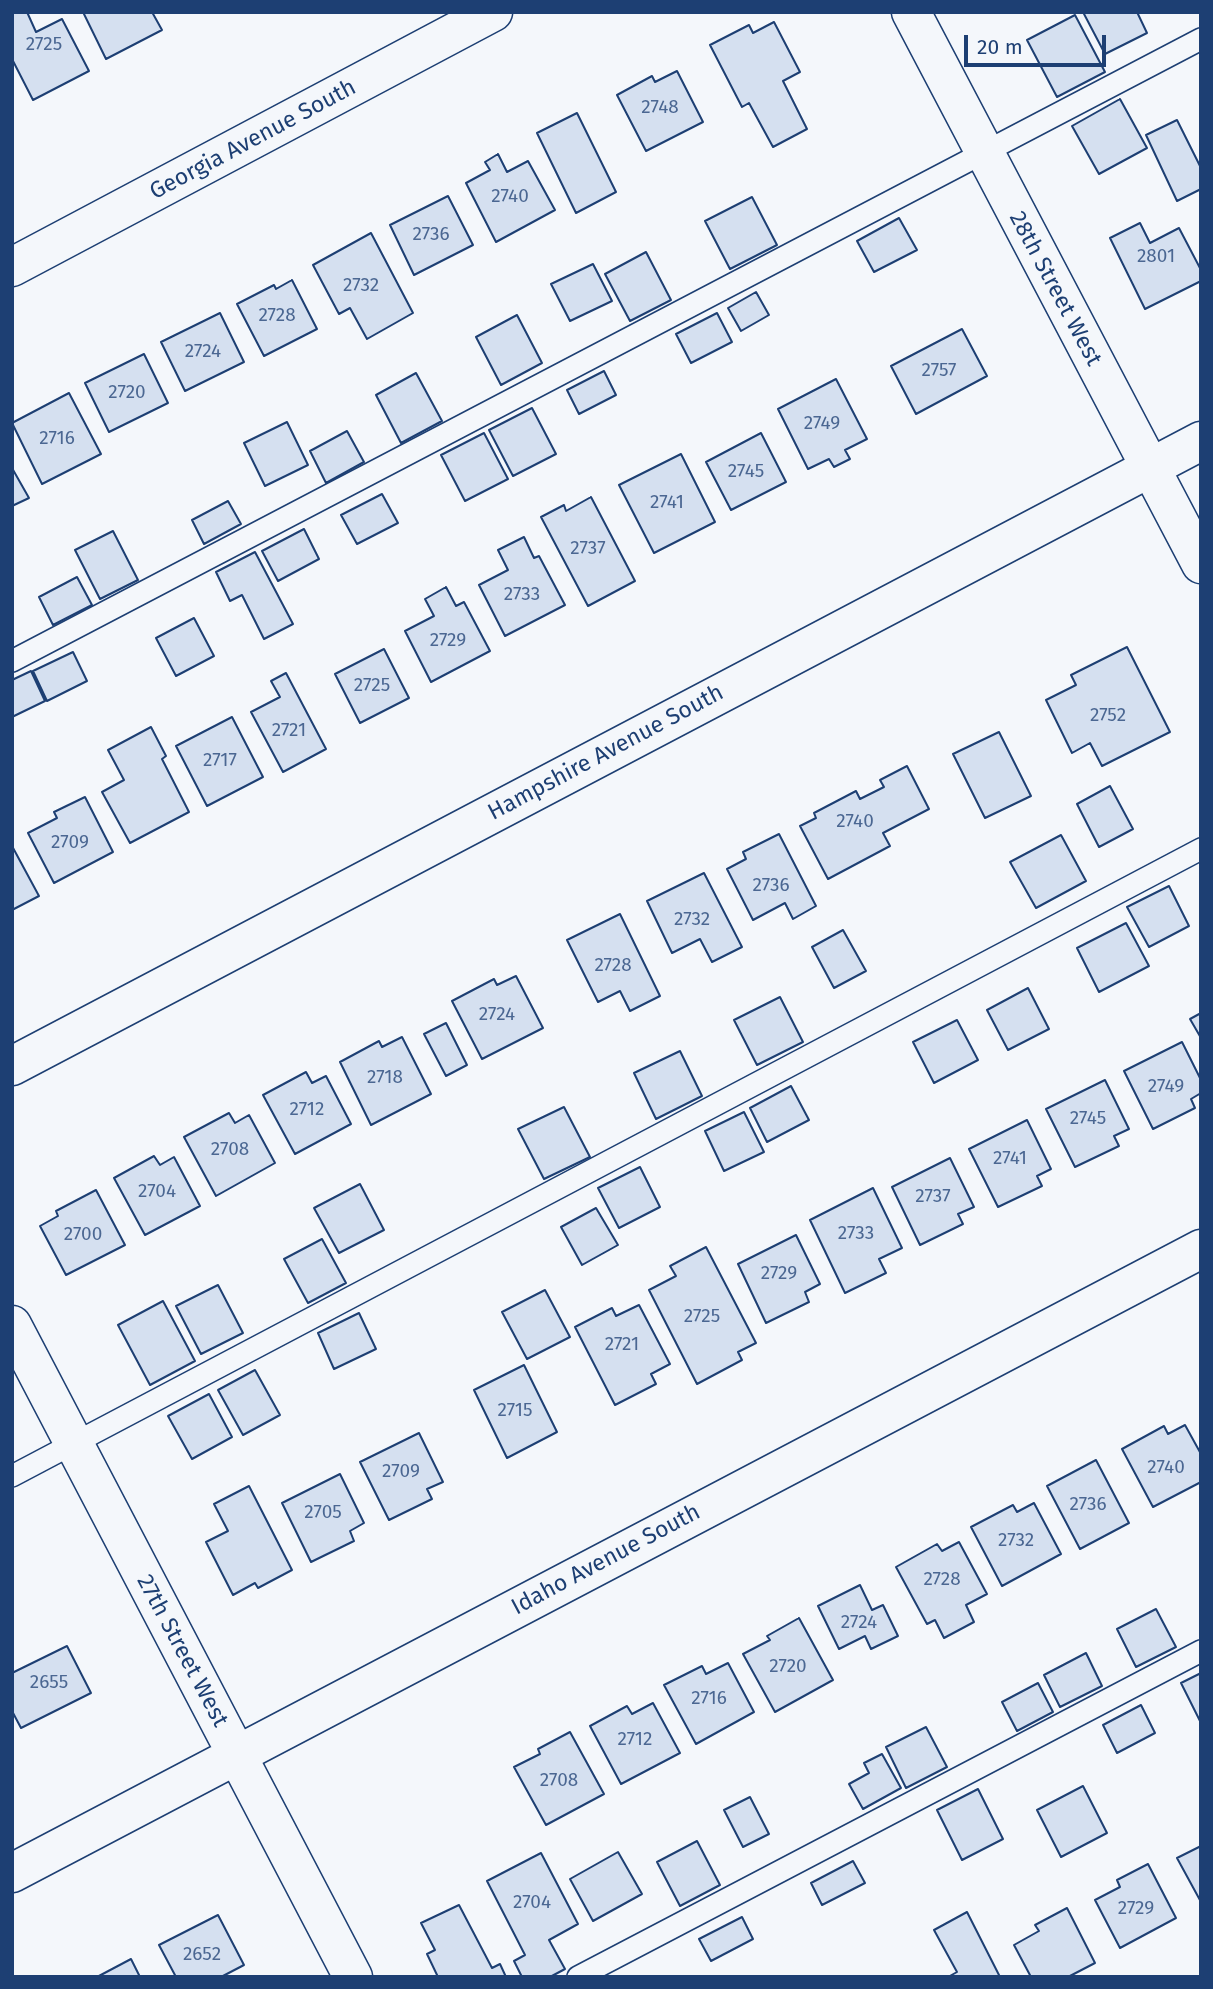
<!DOCTYPE html>
<html>
<head>
<meta charset="utf-8">
<style>
  body { margin:0 }
  #map { position:relative; width:1213px; height:1989px; overflow:hidden; background:#f4f7fb; font-family:"Fira Sans",sans-serif }
  canvas { display:block }
  .frame { position:absolute; inset:0; border:14px solid #1d3f73; pointer-events:none }
  .scale { position:absolute; left:964px; top:35px; width:142px; height:32px; box-sizing:border-box; border:4px solid #1d3f73; border-top:0; padding-left:9px; font-size:21px; line-height:24px; white-space:nowrap; color:#1d3f73; -webkit-text-stroke:5px #f4f7fb; paint-order:stroke }
</style>
</head>
<body>
<div id="map">
<canvas width="1213" height="1989"></canvas>
<div class="frame"></div>
<div class="scale">20 m</div>
</div>
<script>
const ctx = document.querySelector('canvas').getContext('2d');
ctx.lineJoin = 'round';
function fillPath(path, color) { ctx.fillStyle = color; ctx.fill(path, 'evenodd'); }
const poly = rows => new Path2D(rows.map(r => 'M' + r).join(''));
function stroke(path, color, width, dash) { ctx.strokeStyle = color; ctx.lineWidth = width; ctx.lineCap = dash ? 'butt' : 'round'; ctx.setLineDash(dash || []); ctx.stroke(path); }
function write(font, color, halo, rows, align = 'center') {
  ctx.font = font + ' "Fira Sans",sans-serif'; ctx.lineWidth = 5; ctx.setLineDash([]); ctx.textBaseline = 'middle'; ctx.strokeStyle = halo; ctx.fillStyle = color; for (const [text, x, y, turn = 0] of rows) {
    ctx.save(); ctx.translate(x, y); ctx.rotate((+turn || 0) * Math.PI / 180); ctx.textAlign = isNaN(turn) ? turn : align; if (halo) ctx.strokeText(text, 0, 0); ctx.fillText(text, 0, 0); ctx.restore();
  }
}
const building = poly([
  [12,12,27,12,36,32,62,19,89,71,33,100,12,59,12,12],
  [83,12,152,12,162,30,106,59,83,12],
  [1083,12,1137,12,1147,33,1105,54,1083,12],
  [1075,15,1105,72,1057,97,1027,40,1075,15],
  [774,22,800,72,783,81,807,129,773,147,749,103,742,107,710,45,749,25,753,33,774,22],
  [677,71,703,122,646,151,617,95,652,76,655,82,677,71],
  [1120,99,1147,148,1099,174,1072,126,1120,99],
  [577,113,616,192,576,213,537,133,577,113],
  [1177,120,1201,168,1201,189,1177,201,1146,135,1177,120],
  [498,154,507,172,528,161,555,210,496,242,466,183,490,170,485,162,498,154],
  [448,196,473,245,414,275,390,225,448,196],
  [752,197,777,245,730,269,705,221,752,197],
  [899,218,917,250,874,272,857,241,899,218],
  [1140,223,1150,243,1179,228,1201,270,1201,281,1145,309,1110,238,1140,223],
  [371,233,413,313,367,339,350,308,339,314,313,265,371,233],
  [646,252,671,300,630,321,605,274,646,252],
  [593,264,612,301,570,321,551,284,593,264],
  [292,280,317,329,264,356,237,304,274,285,276,289,292,280],
  [756,292,769,315,741,331,728,308,756,292],
  [220,313,244,362,185,391,161,342,220,313],
  [717,313,732,342,691,363,676,334,717,313],
  [517,315,542,363,501,385,476,337,517,315],
  [962,329,987,376,916,414,891,366,962,329],
  [144,354,168,403,109,432,85,383,144,354],
  [604,371,616,395,579,414,567,390,604,371],
  [416,373,442,421,401,443,376,395,416,373],
  [836,379,867,439,845,450,850,459,834,467,829,459,808,469,778,409,836,379],
  [69,393,101,454,42,484,12,423,69,393],
  [532,408,556,454,513,476,489,430,532,408],
  [287,422,308,465,265,486,244,443,287,422],
  [347,431,364,462,326,483,310,451,347,431],
  [484,433,508,479,465,501,441,455,484,433],
  [761,433,786,482,731,510,706,462,761,433],
  [681,454,715,522,654,553,619,485,681,454],
  [12,468,29,498,12,506,12,468],
  [382,494,398,523,357,544,341,515,382,494],
  [591,497,635,581,588,606,541,517,564,505,566,511,591,497],
  [228,501,241,524,204,544,192,520,228,501],
  [304,529,319,559,278,581,262,551,304,529],
  [113,531,138,580,100,599,75,550,113,531],
  [524,537,534,558,539,556,565,605,505,636,479,585,508,570,498,550,524,537],
  [255,552,293,624,264,639,242,595,230,601,216,572,255,552],
  [77,577,92,605,53,625,39,597,77,577],
  [446,587,456,606,464,602,490,651,431,682,405,631,434,616,425,599,446,587],
  [194,618,214,656,176,676,156,638,194,618],
  [1127,647,1170,732,1102,766,1090,743,1072,753,1046,700,1076,685,1071,675,1127,647],
  [384,649,409,698,360,723,335,674,384,649],
  [73,652,87,681,47,701,33,671,73,652],
  [31,671,45,701,12,717,12,680,31,671],
  [286,673,326,749,283,772,251,712,280,697,271,681,286,673],
  [232,717,263,777,207,806,176,746,232,717],
  [151,727,166,756,162,759,189,812,130,843,102,792,124,780,108,750,151,727],
  [999,732,1031,796,985,818,953,754,999,732],
  [907,766,929,809,883,833,890,846,828,879,800,826,816,818,814,813,856,791,860,799,884,787,880,780,907,766],
  [1110,786,1133,829,1099,847,1077,804,1110,786],
  [85,797,113,852,54,883,28,833,57,818,54,812,85,797],
  [779,834,816,906,793,919,785,903,753,920,727,869,746,859,743,852,779,834],
  [1061,835,1086,881,1036,908,1010,862,1061,835],
  [12,846,39,896,12,910,12,846],
  [704,873,742,947,712,962,700,939,672,953,647,901,704,873],
  [1169,886,1189,926,1149,947,1127,907,1169,886],
  [620,914,660,996,630,1011,620,991,598,1002,567,940,620,914],
  [1126,923,1149,966,1099,992,1077,948,1126,923],
  [843,930,866,971,834,988,812,947,843,930],
  [516,976,543,1028,482,1059,452,1001,494,979,497,985,516,976],
  [1028,988,1049,1029,1008,1050,987,1010,1028,988],
  [780,997,803,1042,757,1065,734,1020,780,997],
  [1201,1013,1201,1038,1190,1019,1201,1013],
  [957,1020,978,1060,934,1083,913,1042,957,1020],
  [446,1023,467,1065,446,1076,424,1034,446,1023],
  [402,1037,431,1094,371,1125,340,1062,379,1041,382,1047,402,1037],
  [1182,1042,1201,1080,1201,1093,1191,1099,1195,1108,1153,1129,1124,1071,1182,1042],
  [680,1051,702,1096,656,1119,634,1073,680,1051],
  [306,1072,312,1083,326,1076,351,1124,295,1154,263,1095,306,1072],
  [1105,1080,1129,1129,1114,1136,1119,1146,1075,1167,1046,1109,1105,1080],
  [791,1086,809,1120,767,1142,750,1108,791,1086],
  [564,1107,590,1157,544,1179,518,1129,564,1107],
  [744,1112,764,1152,724,1171,705,1131,744,1112],
  [229,1113,235,1123,249,1115,275,1163,216,1196,184,1137,229,1113],
  [1027,1120,1051,1169,1037,1176,1042,1186,998,1207,969,1149,1027,1120],
  [154,1156,160,1165,174,1157,200,1206,145,1235,114,1178,154,1156],
  [950,1158,974,1207,958,1214,963,1224,920,1245,892,1187,950,1158],
  [640,1167,660,1207,619,1228,598,1188,640,1167],
  [360,1184,384,1230,339,1253,314,1208,360,1184],
  [873,1188,902,1248,879,1259,886,1273,845,1293,810,1220,873,1188],
  [96,1190,125,1245,66,1275,40,1226,58,1216,56,1211,96,1190],
  [596,1208,618,1245,582,1265,561,1227,596,1208],
  [796,1235,820,1284,805,1292,809,1302,766,1323,738,1264,796,1235],
  [322,1239,346,1283,308,1303,284,1259,322,1239],
  [706,1247,756,1343,738,1352,742,1360,697,1384,649,1290,676,1276,670,1266,706,1247],
  [218,1285,243,1333,201,1354,176,1306,218,1285],
  [545,1290,570,1337,527,1359,502,1312,545,1290],
  [163,1301,195,1361,150,1385,118,1325,163,1301],
  [639,1305,670,1364,651,1374,656,1384,615,1405,575,1327,612,1308,616,1316,639,1305],
  [359,1313,376,1349,334,1369,318,1333,359,1313],
  [524,1365,557,1432,507,1458,474,1390,524,1365],
  [255,1370,280,1415,243,1435,218,1390,255,1370],
  [209,1394,232,1437,192,1459,168,1416,209,1394],
  [1185,1425,1201,1454,1201,1482,1153,1507,1122,1449,1164,1426,1168,1434,1185,1425],
  [419,1433,443,1482,427,1489,432,1499,389,1520,360,1462,419,1433],
  [1096,1460,1129,1523,1080,1549,1047,1486,1096,1460],
  [340,1474,364,1523,350,1531,354,1541,311,1562,282,1503,340,1474],
  [249,1486,292,1570,258,1588,255,1583,233,1595,206,1542,228,1531,214,1504,249,1486],
  [1034,1503,1061,1554,1002,1586,971,1527,1013,1505,1017,1512,1034,1503],
  [959,1542,987,1594,966,1605,974,1622,944,1638,935,1620,927,1624,896,1567,937,1544,942,1551,959,1542],
  [860,1585,872,1610,883,1605,898,1636,871,1649,865,1636,839,1649,818,1606,860,1585],
  [1156,1609,1176,1647,1136,1667,1117,1629,1156,1609],
  [799,1618,833,1680,775,1712,743,1654,770,1640,767,1636,799,1618],
  [67,1646,91,1693,21,1728,12,1711,12,1673,67,1646],
  [1086,1653,1102,1686,1060,1707,1044,1675,1086,1653],
  [728,1663,754,1712,696,1744,664,1685,702,1666,706,1674,728,1663],
  [1201,1673,1201,1723,1181,1683,1201,1673],
  [1038,1683,1053,1712,1017,1731,1002,1702,1038,1683],
  [653,1703,680,1753,621,1784,590,1726,627,1706,632,1714,653,1703],
  [1141,1705,1155,1733,1117,1753,1103,1725,1141,1705],
  [926,1727,947,1767,906,1788,886,1747,926,1727],
  [570,1732,604,1794,546,1825,514,1767,540,1754,538,1749,570,1732],
  [882,1754,901,1788,863,1809,849,1784,869,1773,864,1763,882,1754],
  [1083,1786,1107,1833,1061,1857,1037,1810,1083,1786],
  [978,1789,1003,1839,962,1860,937,1810,978,1789],
  [750,1797,769,1834,743,1847,724,1810,750,1797],
  [697,1841,720,1885,680,1906,657,1862,697,1841],
  [1201,1846,1201,1902,1177,1858,1201,1846],
  [618,1852,642,1894,593,1921,570,1879,618,1852],
  [541,1853,578,1924,549,1940,565,1969,550,1977,522,1977,514,1961,525,1955,487,1881,541,1853],
  [853,1861,865,1883,822,1905,811,1883,853,1861],
  [1148,1864,1176,1918,1120,1948,1095,1900,1120,1887,1117,1880,1148,1864],
  [459,1905,492,1968,500,1964,506,1977,438,1977,427,1954,435,1950,421,1923,459,1905],
  [1067,1908,1095,1963,1068,1977,1031,1977,1014,1945,1039,1931,1035,1925,1067,1908],
  [967,1912,1000,1977,948,1977,957,1972,934,1930,967,1912],
  [218,1915,244,1965,221,1977,176,1977,159,1945,218,1915],
  [742,1917,753,1939,711,1961,699,1939,742,1917],
  [131,1959,140,1977,97,1977,131,1959]
]);
fillPath(building, '#d5e0f0');
stroke(building, '#1d3f73', 2);
const service = poly([
  [12,661,1201,39],
  [12,1476,1201,849],
  [578,1977,1201,1651]
]);
const minor = poly([
  [12,267,493,12],
  [12,1066,1201,441],
  [12,1325,353,1977],
  [12,1873,1201,1249]
]);
const tertiary = poly([
  [911,12,1201,564]
]);
stroke(service, '#1d3f73', 24);
stroke(minor, '#1d3f73', 41);
stroke(tertiary, '#1d3f73', 41);
stroke(service, '#f4f7fb', 21);
stroke(minor, '#f4f7fb', 38);
stroke(tertiary, '#f4f7fb', 38);
write('19px', '#4b6792', null, [
  ["2725",44,45],
  ["2748",660,108],
  ["2740",510,197],
  ["2736",431,235],
  ["2801",1156,257],
  ["2732",361,286],
  ["2728",277,316],
  ["2724",203,352],
  ["2757",939,371],
  ["2720",127,393],
  ["2749",822,424],
  ["2716",57,439],
  ["2745",746,472],
  ["2741",667,503],
  ["2737",588,549],
  ["2733",522,595],
  ["2729",448,641],
  ["2725",372,686],
  ["2752",1108,716],
  ["2721",289,731],
  ["2717",220,761],
  ["2740",855,822],
  ["2709",70,843],
  ["2736",771,886],
  ["2732",692,920],
  ["2728",613,966],
  ["2724",497,1015],
  ["2718",385,1078],
  ["2749",1166,1087],
  ["2712",307,1110],
  ["2745",1088,1119],
  ["2708",230,1150],
  ["2741",1010,1159],
  ["2704",157,1192],
  ["2737",933,1197],
  ["2733",856,1234],
  ["2700",83,1235],
  ["2729",779,1274],
  ["2725",702,1317],
  ["2721",622,1345],
  ["2715",515,1411],
  ["2740",1166,1468],
  ["2709",401,1472],
  ["2736",1088,1505],
  ["2705",323,1513],
  ["2732",1016,1541],
  ["2728",942,1580],
  ["2724",859,1623],
  ["2720",788,1667],
  ["2655",49,1683],
  ["2716",709,1699],
  ["2712",635,1740],
  ["2708",559,1781],
  ["2704",532,1903],
  ["2729",1136,1909],
  ["2652",202,1955]
]);
write('23px', '#1d3f73', '#f4f7fb', [
  ["Georgia Avenue South",253,140,-28],
  ["28th Street West",1055,289,62],
  ["Hampshire Avenue South",606,753,-28],
  ["Idaho Avenue South",606,1560,-28],
  ["27th Street West",182,1651,62]
]);
</script>
</body>
</html>
